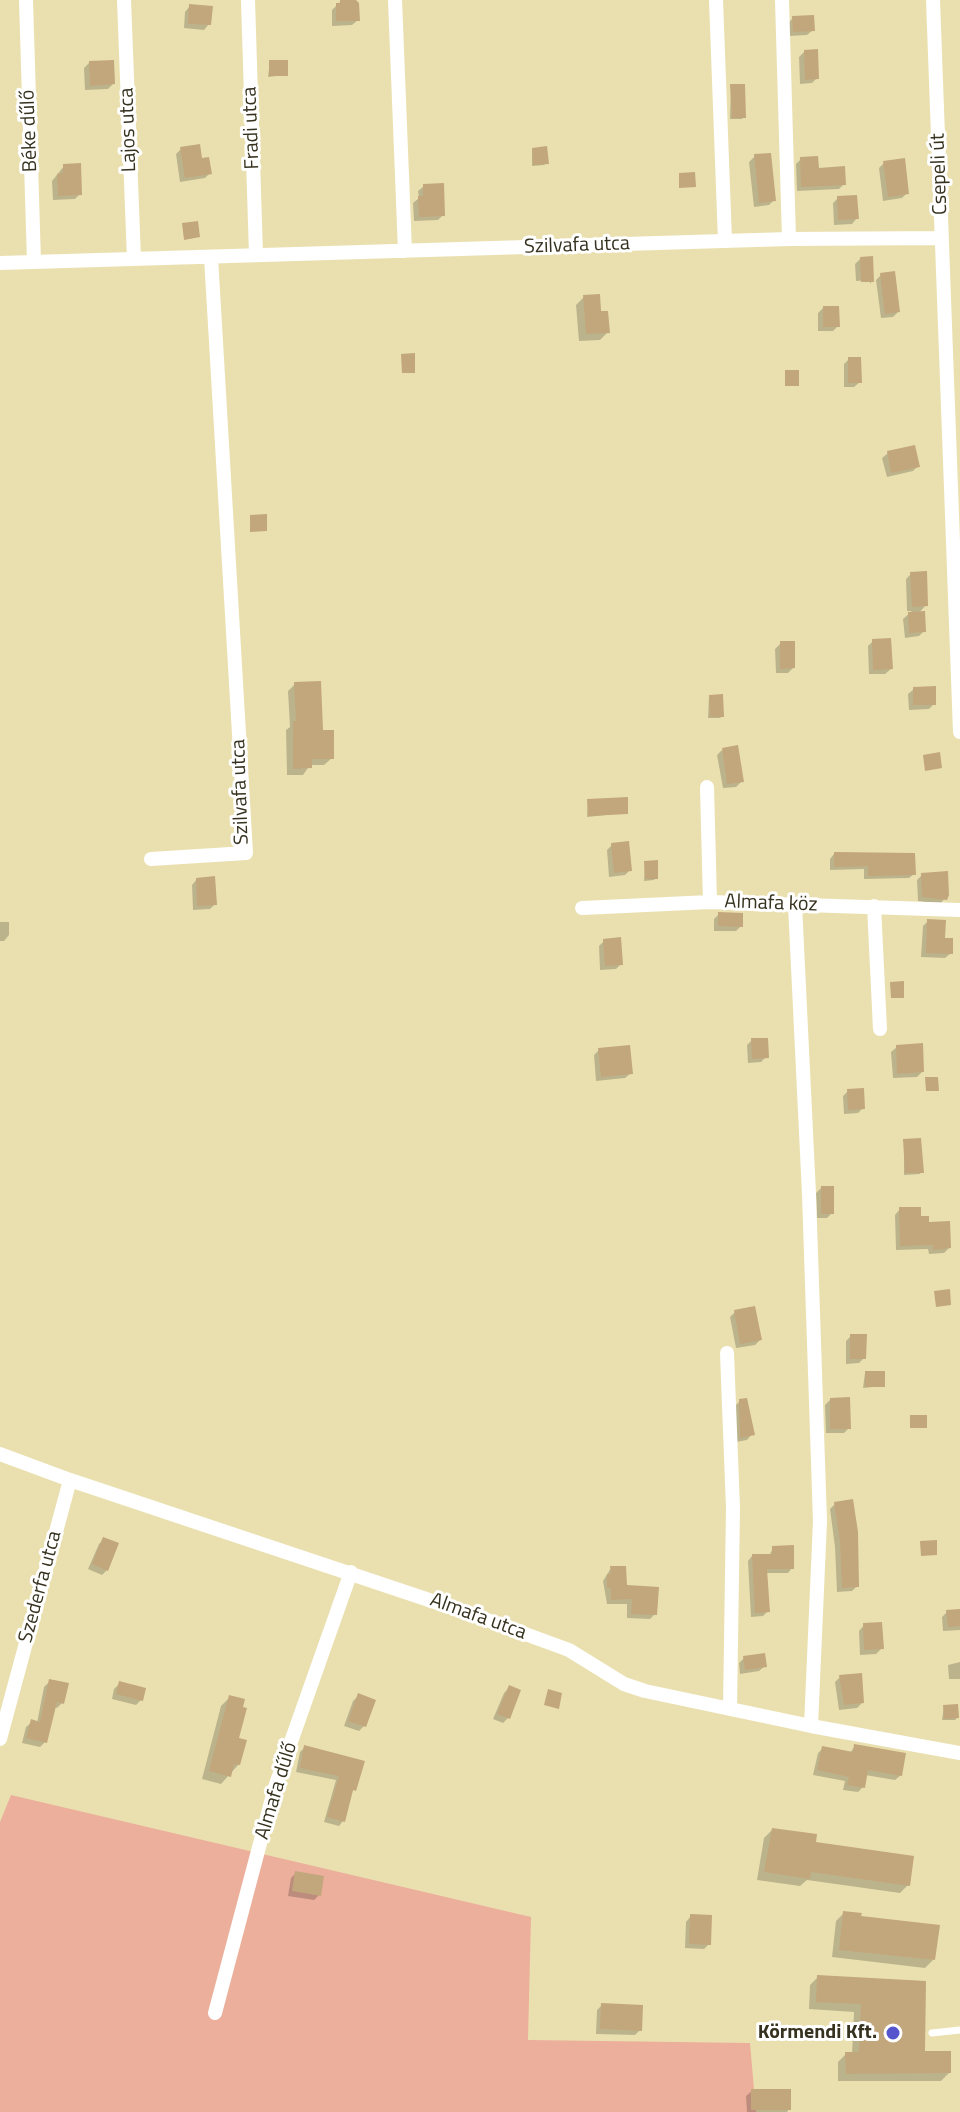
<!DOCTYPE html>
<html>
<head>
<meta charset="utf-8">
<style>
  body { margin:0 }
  canvas { display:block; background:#eae0af }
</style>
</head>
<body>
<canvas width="960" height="2112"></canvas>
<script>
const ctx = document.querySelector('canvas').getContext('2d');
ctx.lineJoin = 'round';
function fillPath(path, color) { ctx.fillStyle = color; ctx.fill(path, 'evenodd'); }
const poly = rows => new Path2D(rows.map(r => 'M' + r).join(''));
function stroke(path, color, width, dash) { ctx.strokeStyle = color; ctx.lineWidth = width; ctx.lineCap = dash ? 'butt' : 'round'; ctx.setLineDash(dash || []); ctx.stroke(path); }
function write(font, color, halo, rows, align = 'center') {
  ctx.font = font + ' "Titillium Web",sans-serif'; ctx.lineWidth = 6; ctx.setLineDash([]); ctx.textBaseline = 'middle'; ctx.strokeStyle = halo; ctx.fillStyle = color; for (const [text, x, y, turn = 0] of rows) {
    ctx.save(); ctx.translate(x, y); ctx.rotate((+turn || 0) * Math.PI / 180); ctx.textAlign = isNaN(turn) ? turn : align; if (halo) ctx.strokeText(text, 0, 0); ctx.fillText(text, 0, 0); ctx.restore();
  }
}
fillPath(poly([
  [11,1795,531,1917,528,2040,750,2043,756,2112,0,2112,0,1822]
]), '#ecaf9c');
fillPath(poly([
  [341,1,357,1,358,20,352,25,332,26,332,10],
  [190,6,209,24,204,30,184,28,185,12],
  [793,18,813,30,807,35,789,36,788,23],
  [805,51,817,78,812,83,800,84,799,57],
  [270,62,286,75,268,77],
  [89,63,113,84,108,89,85,90,84,68],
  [731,86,744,117,742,119,730,119],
  [181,149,200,160,210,173,205,178,180,182,176,154],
  [532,150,546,163,544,165,532,166],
  [755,156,774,200,769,205,754,207,749,162],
  [801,159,817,170,844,184,839,189,797,191,796,164],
  [884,163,907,193,902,198,883,201,879,168],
  [64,166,80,194,75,199,53,200,52,181],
  [424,186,443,215,438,220,414,221,413,203,419,198,418,191],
  [838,198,857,218,852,224,834,225,833,203],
  [860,259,872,281,870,284,870,280,856,281,855,264],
  [881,275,898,312,893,317,881,318,876,280],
  [584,297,599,313,608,332,600,340,579,341,576,305],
  [823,308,838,326,833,331,818,331,818,313],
  [849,359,860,382,854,387,844,387,844,364],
  [888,453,918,466,913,471,887,477,882,458],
  [911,574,926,605,918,614,924,631,919,636,905,638,903,619,912,611,907,611,906,579],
  [873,641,891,669,885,674,869,674,868,646],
  [781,643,793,668,788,673,776,673,775,649],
  [295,684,321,732,332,758,324,765,310,765,303,775,287,775,286,730,290,727,288,691],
  [914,689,934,704,929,709,909,710,908,694],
  [709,697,722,716,720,718,708,718],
  [722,750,741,782,736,787,723,788,717,755],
  [588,801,626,813,587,817],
  [612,845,630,870,625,875,609,877,607,850],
  [834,854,914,874,909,878,864,879,864,869,830,870,830,859],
  [645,863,656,878,654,880,644,881],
  [922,875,945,898,940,904,918,901,917,880],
  [197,879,215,904,210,909,193,910,192,885],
  [719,914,741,926,736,931,714,931,714,919],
  [928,921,951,953,945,958,921,957,923,926],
  [0,922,9,922,9,935,4,941,0,941],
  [604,941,621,964,616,969,600,970,599,946],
  [752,1040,766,1057,761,1062,748,1063,747,1045],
  [897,1047,922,1072,917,1077,893,1078,891,1052],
  [599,1050,631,1073,625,1078,596,1081,594,1055],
  [848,1091,863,1108,858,1113,844,1114,843,1096],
  [904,1140,921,1172,920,1174,904,1175],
  [821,1188,832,1213,827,1218,817,1218,816,1193],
  [900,1209,919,1218,949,1248,944,1253,929,1254,928,1249,896,1250,895,1215],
  [735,1312,760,1340,755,1345,736,1348,730,1317],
  [851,1336,864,1358,859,1363,846,1364,846,1341],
  [865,1373,883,1386,863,1388],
  [830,1400,849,1428,844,1433,826,1433,825,1405],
  [740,1401,752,1434,747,1440,736,1442,735,1406],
  [835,1504,857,1586,852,1591,837,1592,835,1547,830,1509],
  [104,1539,107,1570,102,1575,88,1569,99,1544],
  [773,1548,792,1568,788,1573,765,1573,768,1611,763,1616,751,1617,748,1561,752,1556,769,1556],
  [611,1568,625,1587,655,1614,650,1619,627,1618,627,1604,607,1604,603,1581],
  [960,1611,960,1630,943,1631,942,1617,947,1612],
  [864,1625,881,1649,876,1654,860,1655,859,1631],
  [744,1658,765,1666,759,1671,740,1674,739,1663],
  [960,1662,960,1679,949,1679,948,1665],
  [840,1677,862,1703,857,1708,839,1710,835,1682],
  [49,1682,62,1703,57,1708,54,1707,45,1742,40,1747,22,1743,26,1727,32,1722,37,1723,44,1687],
  [120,1683,141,1700,136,1705,112,1699,114,1689],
  [509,1688,508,1718,503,1723,493,1719,504,1693],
  [358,1696,364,1726,359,1731,344,1726,353,1701],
  [230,1697,239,1764,221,1784,202,1779,221,1706],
  [944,1707,957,1718,955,1720,942,1720],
  [855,1746,901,1775,895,1780,865,1775,863,1787,858,1792,843,1790,845,1781,813,1775,818,1753,823,1748,850,1753],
  [305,1747,362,1762,343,1821,339,1826,324,1822,336,1780,296,1772,300,1752],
  [772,1830,814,1844,908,1885,900,1893,807,1880,800,1886,757,1880,764,1838],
  [296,1873,319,1895,314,1900,288,1896,291,1878],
  [844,1913,933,1960,925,1968,832,1957,836,1921],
  [691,1916,709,1944,704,1949,685,1948,686,1922],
  [818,1977,924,1983,923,2053,949,2073,941,2081,838,2081,838,2062,846,2054,852,2054,854,2012,809,2009,810,1985],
  [602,2005,640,2030,635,2035,596,2034,597,2010],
  [752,2091,789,2109,787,2112,747,2112,746,2096]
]), '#0003');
fillPath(poly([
  [340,0,356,0,359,3,360,21,336,21,336,3,340,3],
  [189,4,213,6,211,25,188,24],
  [814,15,815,31,793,32,792,16],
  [818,49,819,79,805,80,804,50],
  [114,60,115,84,90,86,89,61],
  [269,60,288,60,288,76,269,76],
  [730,84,745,84,746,118,732,118],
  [200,144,202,158,209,157,212,174,185,178,180,147],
  [547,146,549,164,533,165,532,148],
  [771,153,776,201,759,203,754,154],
  [818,156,819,168,845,166,846,185,801,187,800,157],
  [905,158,909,194,888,197,883,161],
  [81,163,82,195,58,196,57,174,63,173,63,164],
  [695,172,696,187,679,188,679,173],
  [444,183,445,216,419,217,418,196,423,196,423,184],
  [857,195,859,219,838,220,837,196],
  [198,221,200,237,184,240,182,223],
  [873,256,874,282,861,282,860,257],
  [895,271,900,312,885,314,880,273],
  [600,294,601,311,608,311,610,333,586,334,583,295],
  [823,306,839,306,840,327,823,327],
  [415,353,415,373,402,373,401,354],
  [848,357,861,357,862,383,848,383],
  [785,370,799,370,799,386,785,386],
  [915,445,920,467,891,473,887,451],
  [267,514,267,531,250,532,250,515],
  [927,571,928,606,912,607,910,572],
  [925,611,926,632,909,633,908,612],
  [891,638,893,669,873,670,872,639],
  [780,641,795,641,795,668,780,669],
  [321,681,323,730,334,730,334,759,312,759,312,768,293,769,293,721,296,721,294,682],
  [936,686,936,705,913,705,913,687],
  [723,694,724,717,710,717,709,695],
  [738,745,744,782,727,784,722,748],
  [940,752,942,768,925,771,923,755],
  [628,797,628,814,588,816,587,799],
  [629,841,632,871,614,873,611,843],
  [834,852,915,853,916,875,868,876,868,866,834,867],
  [658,860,658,879,645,879,644,861],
  [948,871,949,895,947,900,922,897,921,873],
  [215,876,217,905,197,906,196,878],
  [718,912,743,913,743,927,718,926],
  [927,919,946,920,945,938,953,938,953,954,926,953],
  [621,937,623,965,605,966,603,939],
  [904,981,904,998,891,998,890,982],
  [751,1038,768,1038,769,1058,752,1059],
  [923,1043,924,1072,897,1074,896,1045],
  [630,1045,633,1074,601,1077,598,1048],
  [925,1077,938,1077,939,1091,926,1091],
  [864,1088,865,1109,848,1110,847,1089],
  [921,1138,924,1173,905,1173,903,1139],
  [821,1186,834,1186,834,1214,821,1214],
  [899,1207,921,1207,921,1216,929,1216,929,1222,950,1221,951,1248,933,1250,933,1245,900,1246],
  [950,1289,951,1305,936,1307,934,1291],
  [755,1306,762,1340,740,1344,734,1310],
  [850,1334,867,1334,866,1359,850,1359],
  [865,1371,885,1371,885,1387,865,1387],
  [850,1397,851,1429,830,1429,830,1398],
  [747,1398,755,1435,740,1438,739,1399],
  [910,1415,927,1415,927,1428,910,1428],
  [853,1499,858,1532,859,1587,842,1588,840,1541,834,1502],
  [103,1537,119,1543,108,1571,92,1564],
  [937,1540,937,1555,921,1556,920,1541],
  [794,1545,794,1569,767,1569,770,1612,755,1613,752,1554,772,1554,772,1546],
  [610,1566,626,1566,627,1585,659,1587,657,1615,631,1614,632,1599,611,1600,611,1588,607,1588,607,1574,611,1574],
  [960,1609,960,1626,948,1627,946,1610],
  [882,1622,884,1649,864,1650,863,1623],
  [765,1653,767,1667,745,1670,743,1656],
  [862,1673,864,1703,844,1705,839,1675],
  [49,1679,69,1683,64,1704,57,1702,47,1743,26,1738,31,1719,40,1722],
  [119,1681,146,1688,143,1701,116,1694],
  [509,1685,521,1690,510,1719,497,1714],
  [548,1689,562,1693,559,1709,544,1705],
  [358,1693,376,1700,366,1727,348,1721],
  [229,1695,245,1699,243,1707,247,1708,239,1738,247,1740,240,1765,234,1764,231,1777,209,1771],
  [958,1704,959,1718,944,1719,943,1705],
  [854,1744,906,1753,902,1776,868,1770,865,1788,847,1785,849,1777,817,1770,822,1746,853,1752],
  [304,1745,365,1761,356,1791,353,1790,345,1822,327,1817,339,1776,300,1768],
  [772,1828,817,1834,816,1842,914,1856,910,1886,811,1872,810,1879,764,1872],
  [295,1871,324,1876,321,1896,292,1891],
  [843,1911,862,1913,861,1916,940,1925,935,1960,839,1950],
  [690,1914,712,1915,711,1945,689,1944],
  [817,1975,926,1981,925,2051,951,2051,951,2073,846,2074,845,2052,859,2052,861,2004,816,2002],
  [601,2003,643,2005,642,2031,600,2029],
  [751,2089,791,2089,791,2110,751,2110]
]), '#c2a67c');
stroke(poly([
  [932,2033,960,2030]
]), '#fff', 7);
stroke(poly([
  [26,0,34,262],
  [124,0,134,259],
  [248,0,256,255],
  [395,0,405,251],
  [716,0,725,241],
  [782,0,789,239],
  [933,0,960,732],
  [0,263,789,239,942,238],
  [707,787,710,902],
  [151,859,246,853,211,257],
  [795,905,809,1194,820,1521,811,1726],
  [874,906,880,1029],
  [582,908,710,902,960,910],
  [727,1353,733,1508,730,1709],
  [0,1454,70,1480,468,1613,569,1650,624,1684,645,1691,811,1726,960,1753],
  [0,1739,70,1480],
  [215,2013,275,1787,351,1572]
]), '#fff', 14);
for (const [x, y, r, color] of [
  [893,2033,8,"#5556cd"]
]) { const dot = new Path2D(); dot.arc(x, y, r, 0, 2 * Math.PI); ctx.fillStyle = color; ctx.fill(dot); stroke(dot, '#fff', 3); }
write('20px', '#36321f', '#fff', [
  ["Fradi utca",252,128,-92],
  ["Lajos utca",129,130,-92],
  ["Béke dűlő",30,131,-92],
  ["Csepeli út",940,174,-92],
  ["Szilvafa utca",577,246,-2],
  ["Szilvafa utca",241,792,-92],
  ["Almafa köz",771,904,2],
  ["Szederfa utca",41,1587,-75],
  ["Almafa utca",478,1617,20],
  ["Almafa dűlő",277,1791,-73]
]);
write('bold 20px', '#36321f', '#fff', [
  ["Körmendi Kft.",877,2033]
], 'right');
</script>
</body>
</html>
